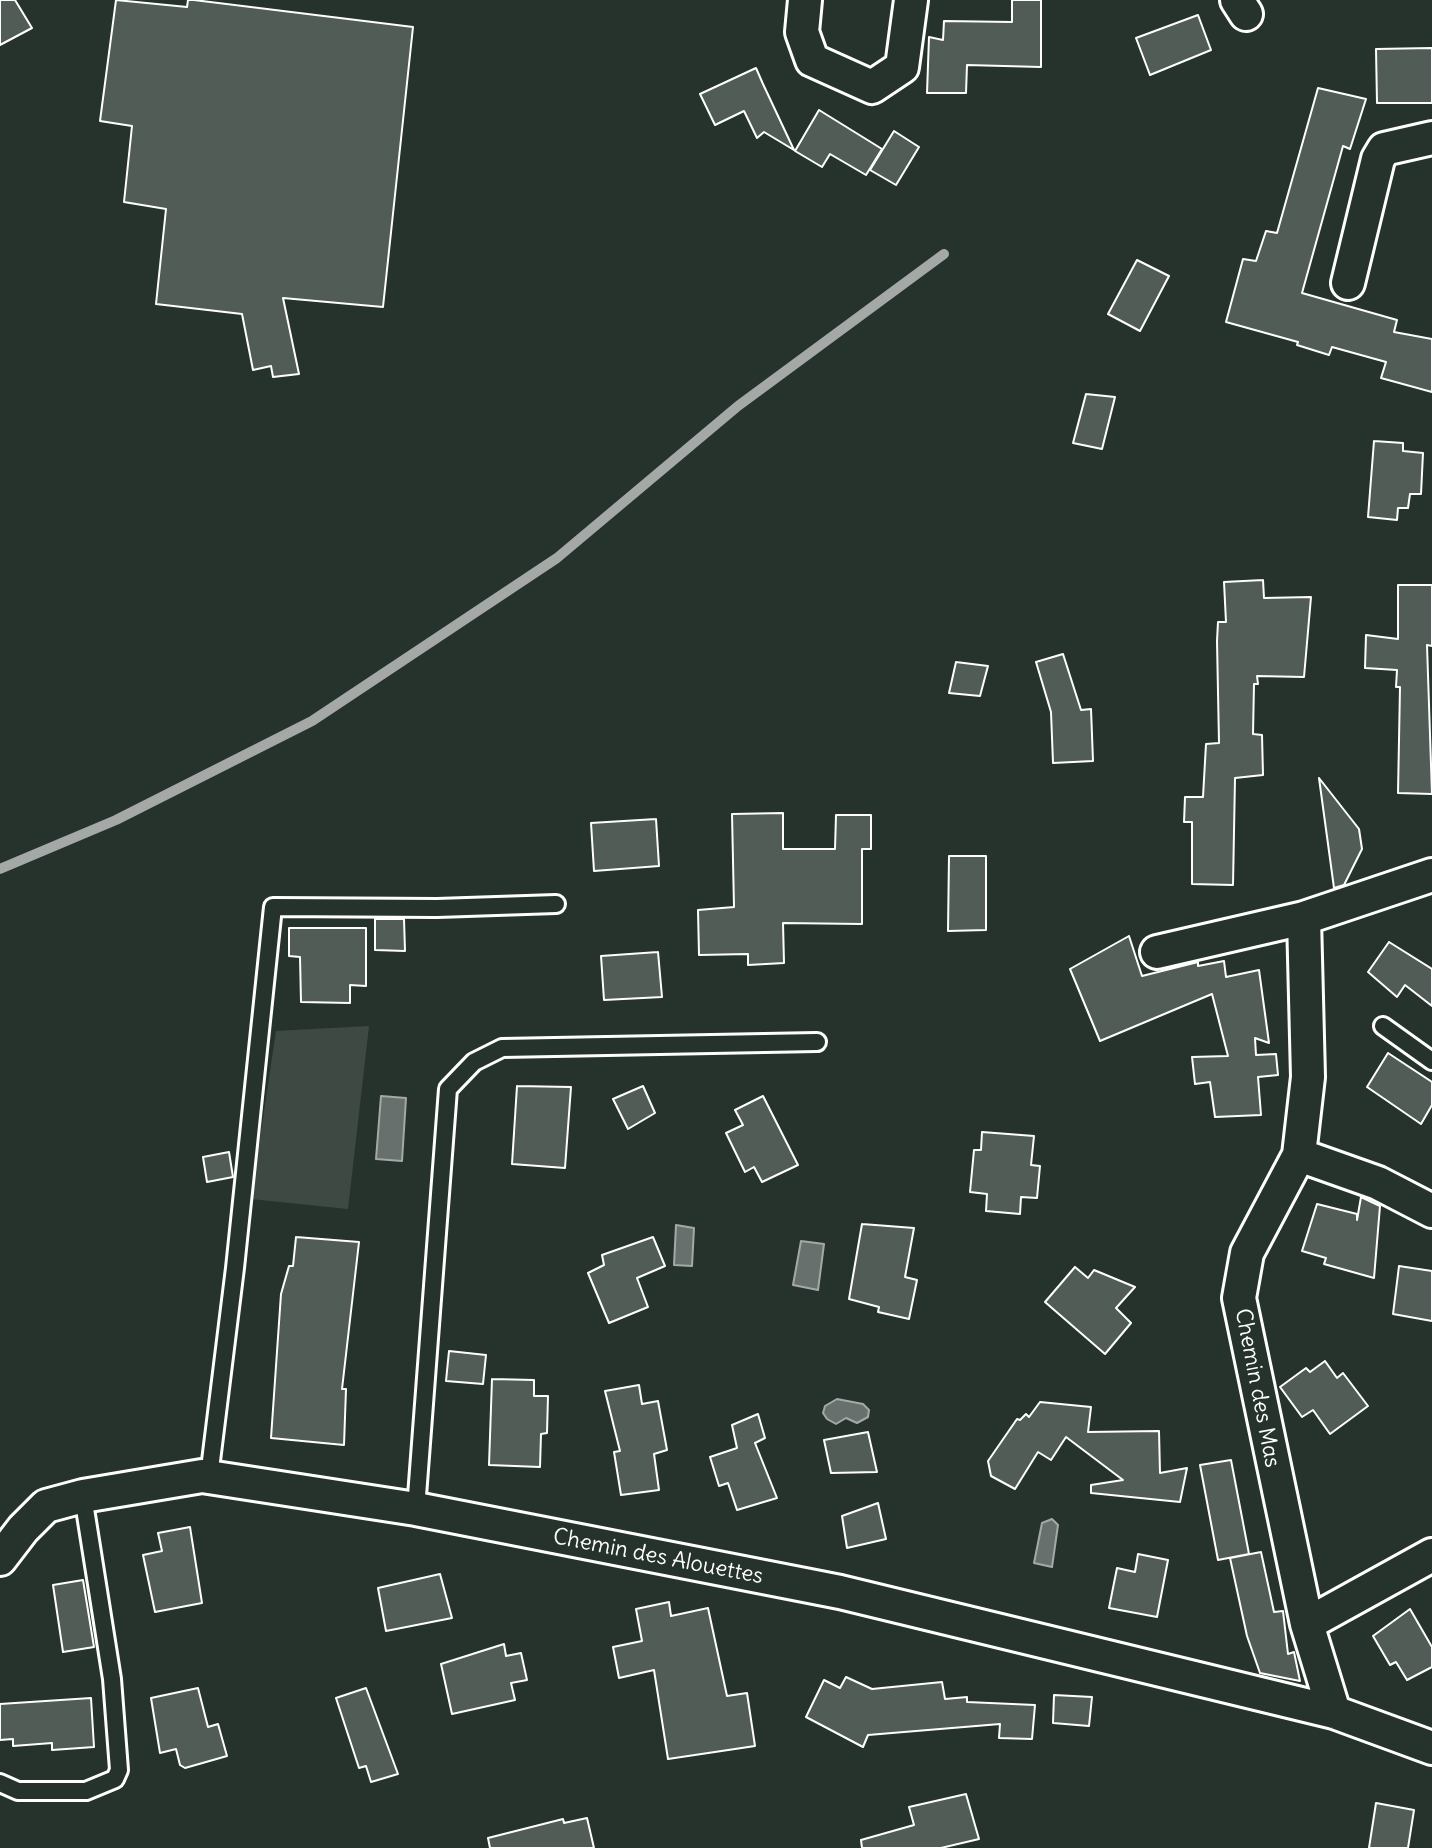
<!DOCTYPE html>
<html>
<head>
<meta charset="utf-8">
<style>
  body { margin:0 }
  canvas { display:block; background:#26332d }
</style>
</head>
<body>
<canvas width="1432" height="1848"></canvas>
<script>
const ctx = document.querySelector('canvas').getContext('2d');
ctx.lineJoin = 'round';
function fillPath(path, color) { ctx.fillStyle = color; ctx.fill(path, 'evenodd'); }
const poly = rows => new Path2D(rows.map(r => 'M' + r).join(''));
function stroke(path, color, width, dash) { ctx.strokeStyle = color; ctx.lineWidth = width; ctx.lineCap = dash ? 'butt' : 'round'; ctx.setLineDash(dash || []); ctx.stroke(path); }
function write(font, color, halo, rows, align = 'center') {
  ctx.font = font + ' Delius,sans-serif'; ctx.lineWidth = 6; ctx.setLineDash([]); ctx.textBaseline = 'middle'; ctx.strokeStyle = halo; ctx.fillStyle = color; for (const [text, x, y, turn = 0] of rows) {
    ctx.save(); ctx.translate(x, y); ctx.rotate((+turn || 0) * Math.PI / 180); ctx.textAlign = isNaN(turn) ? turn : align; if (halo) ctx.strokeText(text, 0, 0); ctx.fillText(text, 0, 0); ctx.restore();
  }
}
fillPath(poly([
  [369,1026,348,1209,251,1199,276,1031]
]), '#3e4944');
const water = poly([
  [381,1096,406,1098,402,1161,376,1159,381,1096],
  [676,1225,694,1228,692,1266,674,1265,676,1225],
  [801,1241,824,1244,818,1290,793,1285,801,1241],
  [837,1399,863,1404,869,1410,868,1417,857,1423,846,1418,836,1424,827,1419,823,1413,825,1406,837,1399],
  [1052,1519,1058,1525,1052,1567,1034,1563,1042,1523,1052,1519]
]);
fillPath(water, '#67706c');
stroke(water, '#a4a9a7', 2);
stroke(poly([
  [0,869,116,820,312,721,557,558,738,406,944,254]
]), '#a4a9a7', 10);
const building = poly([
  [0,0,15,0,32,28,0,45,0,0],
  [116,0,187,7,188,0,194,0,413,27,383,307,283,298,299,374,273,377,271,366,253,370,242,314,156,304,166,209,124,202,132,126,100,121,116,0],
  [1012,0,1041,0,1041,67,967,65,966,93,927,93,929,37,943,40,944,21,1012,22,1012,0],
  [1198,15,1211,50,1150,75,1136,38,1198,15],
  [1432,48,1432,103,1377,103,1376,49,1432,48],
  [756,68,763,84,794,150,764,132,757,138,744,111,715,125,700,94,756,68],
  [1318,88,1366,99,1350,149,1343,146,1302,293,1397,320,1394,332,1432,339,1432,392,1381,378,1386,362,1332,347,1329,355,1297,345,1298,342,1226,322,1243,259,1256,261,1266,231,1277,233,1318,88],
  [819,110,882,149,866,175,830,154,822,167,795,151,819,110],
  [894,131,919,147,896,185,870,170,894,131],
  [1137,260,1169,276,1140,331,1108,314,1137,260],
  [1086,394,1115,397,1102,449,1073,443,1086,394],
  [1374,441,1403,443,1403,451,1423,453,1421,494,1410,494,1408,508,1398,508,1397,520,1368,517,1374,441],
  [1263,580,1264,598,1311,597,1304,677,1257,676,1258,684,1254,684,1253,734,1262,735,1263,775,1235,778,1233,885,1192,884,1192,822,1184,822,1185,797,1203,797,1206,744,1219,743,1217,641,1218,622,1226,622,1224,582,1263,580],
  [1398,585,1432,585,1432,646,1427,645,1432,794,1398,793,1400,687,1396,687,1397,670,1365,668,1366,635,1398,639,1398,585],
  [1063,654,1081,710,1091,709,1093,761,1053,763,1051,712,1036,662,1063,654],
  [956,662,988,666,980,696,949,693,956,662],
  [1319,778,1359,829,1362,849,1344,885,1334,888,1319,778],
  [783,813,783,849,835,849,836,815,871,815,871,849,862,849,862,924,783,923,784,963,748,965,748,954,699,955,698,910,734,907,732,814,783,813],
  [656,819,659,866,594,871,591,823,656,819],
  [949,856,986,856,986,930,948,931,949,856],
  [375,919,404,919,405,951,375,950,375,919],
  [289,928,366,928,366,986,350,985,350,1003,301,1002,300,957,289,956,289,928],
  [1129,936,1142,976,1198,962,1198,966,1224,961,1226,977,1259,970,1269,1043,1255,1038,1256,1055,1276,1054,1278,1075,1258,1077,1261,1115,1215,1117,1210,1082,1195,1084,1192,1057,1228,1056,1212,994,1100,1041,1070,969,1129,936],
  [1389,942,1432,969,1432,1006,1405,985,1397,997,1368,972,1389,942],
  [658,952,662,997,604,1000,601,956,658,952],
  [1388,1053,1432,1082,1432,1105,1421,1124,1367,1087,1388,1053],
  [517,1086,571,1087,565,1168,512,1164,517,1086],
  [643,1086,655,1113,628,1129,613,1099,643,1086],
  [763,1096,798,1165,762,1182,754,1167,745,1172,726,1133,743,1125,735,1110,763,1096],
  [982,1132,1034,1136,1031,1165,1040,1166,1037,1198,1021,1197,1020,1214,986,1211,987,1194,970,1192,974,1150,981,1150,982,1132],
  [229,1152,233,1177,207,1182,203,1157,229,1152],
  [1361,1197,1380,1206,1374,1278,1324,1264,1326,1258,1302,1251,1317,1204,1357,1214,1357,1220,1361,1197],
  [862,1224,914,1228,905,1277,917,1280,909,1319,878,1312,879,1307,849,1299,862,1224],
  [296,1237,359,1242,342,1389,346,1389,344,1445,271,1438,281,1294,289,1266,293,1266,296,1237],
  [653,1237,665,1266,637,1278,648,1307,609,1323,588,1273,604,1265,602,1255,653,1237],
  [1399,1266,1432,1271,1432,1321,1393,1314,1399,1266],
  [1075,1267,1088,1278,1094,1270,1135,1287,1116,1308,1131,1323,1105,1354,1045,1302,1075,1267],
  [449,1351,486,1355,483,1384,446,1381,449,1351],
  [1325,1361,1337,1378,1343,1373,1368,1406,1330,1434,1313,1410,1302,1417,1280,1387,1306,1368,1310,1372,1325,1361],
  [492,1379,534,1380,534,1396,548,1396,547,1433,541,1434,540,1467,489,1465,492,1379],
  [639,1385,642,1404,658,1401,667,1450,654,1454,659,1490,621,1495,614,1452,620,1451,605,1391,639,1385],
  [1040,1402,1091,1407,1088,1432,1159,1431,1160,1473,1187,1468,1180,1502,1091,1493,1091,1485,1123,1480,1066,1437,1051,1460,1038,1452,1015,1489,991,1476,988,1461,1017,1419,1020,1420,1026,1414,1029,1417,1040,1402],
  [758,1414,765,1438,755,1443,777,1498,737,1510,728,1483,719,1486,710,1457,737,1448,732,1425,758,1414],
  [868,1432,877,1472,831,1473,824,1440,868,1432],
  [1231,1460,1249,1554,1218,1560,1200,1465,1231,1460],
  [878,1503,886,1539,847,1548,842,1516,878,1503],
  [190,1527,202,1603,155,1612,143,1555,162,1551,158,1533,190,1527],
  [1261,1552,1274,1612,1283,1611,1288,1654,1294,1652,1300,1681,1260,1673,1247,1636,1230,1558,1261,1552],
  [1138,1554,1168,1560,1157,1617,1109,1608,1117,1568,1135,1572,1138,1554],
  [440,1574,452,1618,386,1631,378,1588,440,1574],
  [83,1580,94,1647,63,1652,53,1585,83,1580],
  [669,1602,671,1616,708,1608,727,1696,747,1693,755,1746,668,1759,654,1670,619,1678,613,1647,642,1641,636,1609,669,1602],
  [1410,1609,1432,1647,1432,1667,1407,1680,1396,1662,1390,1665,1373,1636,1410,1609],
  [504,1644,506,1656,521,1653,527,1680,511,1683,515,1700,452,1714,441,1664,504,1644],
  [846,1677,872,1689,942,1682,945,1699,967,1697,967,1702,1035,1705,1032,1739,999,1738,1000,1724,868,1735,863,1747,806,1717,824,1680,840,1688,846,1677],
  [198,1688,208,1727,218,1724,227,1756,185,1768,180,1765,176,1749,160,1753,151,1698,198,1688],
  [366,1688,398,1774,371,1782,366,1766,359,1768,336,1698,366,1688],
  [1054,1695,1092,1697,1089,1726,1053,1723,1054,1695],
  [91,1698,94,1747,52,1750,52,1743,13,1746,13,1739,0,1740,0,1704,91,1698],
  [966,1794,979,1839,941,1848,862,1848,861,1840,914,1825,909,1807,966,1794],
  [1376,1803,1414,1810,1408,1848,1369,1848,1376,1803],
  [587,1818,594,1848,490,1848,488,1838,563,1819,564,1823,587,1818]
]);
fillPath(building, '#515c57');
stroke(building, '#fff', 2);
const lane = poly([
  [1383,1026,1432,1061],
  [209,1477,235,1268,273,907,437,908,556,904],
  [416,1509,448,1089,474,1062,502,1048,817,1042],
  [0,1783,18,1791,86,1791,115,1779,119,1770,112,1679,83,1496]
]);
const street = poly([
  [805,0,802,32,812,60,872,87,902,67,911,0],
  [1237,0,1246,14],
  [1348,283,1378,159,1384,149,1432,138],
  [1157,952,1304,918],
  [1299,1155,1378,1183,1432,1211],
  [0,1559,23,1529,46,1506,83,1496,202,1476,416,1509,840,1592,1334,1712,1432,1748],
  [1307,1624,1432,1555],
  [1334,1712,1307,1624,1239,1298,1247,1253,1299,1155,1308,1077,1304,918,1432,875]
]);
stroke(lane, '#fff', 22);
stroke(street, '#fff', 38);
stroke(lane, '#26332d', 16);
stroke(street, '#26332d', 32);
write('22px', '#fff', '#26332d', [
  ["Chemin des Mas",1257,1388,79],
  ["Chemin des Alouettes",658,1557,11]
]);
</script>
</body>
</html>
